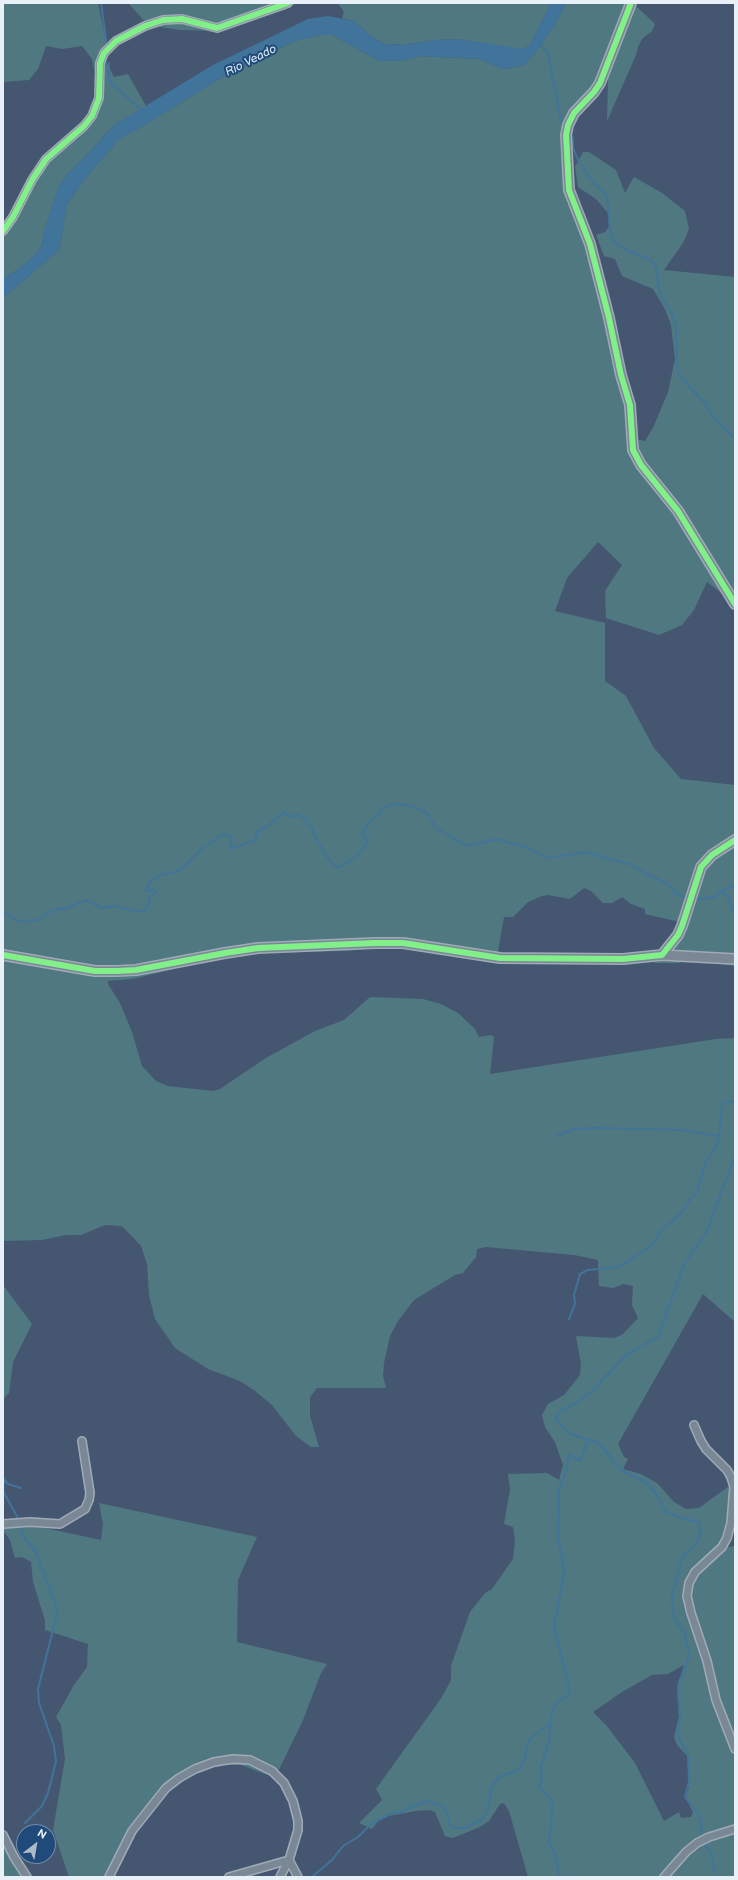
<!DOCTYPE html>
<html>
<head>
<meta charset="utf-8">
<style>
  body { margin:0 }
  #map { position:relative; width:738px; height:1880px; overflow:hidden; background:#455770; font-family:"Balsamiq Sans",sans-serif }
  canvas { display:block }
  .frame { position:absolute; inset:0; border:4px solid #e8f1f8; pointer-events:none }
  .north { position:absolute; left:16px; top:1824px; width:40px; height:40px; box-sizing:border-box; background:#1f4a7a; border:1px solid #6f8dac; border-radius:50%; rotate:31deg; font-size:11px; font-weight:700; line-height:16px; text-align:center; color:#e8f1f8 }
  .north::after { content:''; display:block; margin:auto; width:14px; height:18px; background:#afbbc8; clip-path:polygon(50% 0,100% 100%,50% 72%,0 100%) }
</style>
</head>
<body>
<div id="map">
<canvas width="738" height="1880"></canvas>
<div class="frame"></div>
<div class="north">N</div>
</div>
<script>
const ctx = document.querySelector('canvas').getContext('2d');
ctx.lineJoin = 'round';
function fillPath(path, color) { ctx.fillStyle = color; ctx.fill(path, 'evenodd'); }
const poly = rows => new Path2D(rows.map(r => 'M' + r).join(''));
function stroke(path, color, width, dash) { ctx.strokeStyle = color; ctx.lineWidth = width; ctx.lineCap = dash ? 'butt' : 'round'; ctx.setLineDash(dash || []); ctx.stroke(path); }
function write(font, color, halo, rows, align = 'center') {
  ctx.font = font + ' "Balsamiq Sans",sans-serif'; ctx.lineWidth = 4; ctx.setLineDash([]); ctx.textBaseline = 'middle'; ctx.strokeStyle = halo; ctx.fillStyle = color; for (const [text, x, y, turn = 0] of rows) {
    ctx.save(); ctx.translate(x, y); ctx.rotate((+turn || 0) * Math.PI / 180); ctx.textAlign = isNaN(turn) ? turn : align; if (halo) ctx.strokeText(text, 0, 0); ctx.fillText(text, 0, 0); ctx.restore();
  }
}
fillPath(poly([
  [3,3,98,3,109,55,106,61,114,77,128,74,146,106,114,125,82,160,67,175,59,186,44,231,42,245,37,253,26,264,3,279,3,227,12,217,33,173,86,123,94,108,97,85,92,59,82,46,62,49,46,46,38,69,29,80,3,82],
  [128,3,297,3,284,10,223,31,180,30,148,25],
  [338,3,551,3,530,45,524,49,519,49,457,39,436,40,403,45,385,44,372,37,354,21,342,18,344,12],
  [566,3,636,3,635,5,655,24,652,31,642,39,638,47,636,55,607,121,608,78,567,128,565,174,567,203,579,224,589,249,625,387,637,418,635,439,645,441,653,428,668,392,675,359,671,325,665,309,653,289,622,276,615,259,604,256,596,235,605,232,609,227,608,213,596,199,578,187,575,167,583,152,589,152,616,170,625,193,634,177,662,193,685,211,689,229,683,243,664,270,735,277,735,592,729,599,707,582,694,610,682,625,659,635,606,618,605,591,622,565,598,542,567,578,555,611,605,623,605,681,626,696,654,748,681,779,735,785,735,966,680,958,680,963,654,963,664,950,680,922,645,914,645,909,631,904,622,897,612,903,603,903,591,891,584,888,570,899,548,895,542,896,528,902,513,917,504,917,496,963,405,949,378,948,347,951,258,953,205,962,132,979,108,981,108,984,120,1003,132,1032,142,1066,156,1081,168,1086,213,1091,220,1089,266,1058,315,1031,344,1020,370,997,423,999,441,1004,458,1013,475,1029,479,1037,491,1035,494,1037,490,1074,716,1039,735,1038,735,1322,703,1294,618,1444,624,1457,628,1459,623,1469,641,1474,657,1483,674,1502,686,1509,699,1508,732,1484,727,1547,735,1546,735,1877,528,1877,509,1811,504,1803,500,1804,489,1821,480,1827,453,1838,445,1836,435,1812,431,1810,416,1811,389,1816,379,1820,372,1829,359,1823,382,1800,376,1789,442,1697,451,1680,451,1666,470,1612,485,1593,492,1589,513,1559,515,1541,513,1527,504,1524,510,1490,508,1474,547,1473,559,1480,563,1465,555,1442,545,1427,542,1415,548,1404,564,1395,580,1375,581,1364,576,1336,614,1338,622,1335,638,1318,632,1305,633,1286,623,1284,613,1288,599,1286,598,1260,574,1255,486,1247,477,1249,476,1257,463,1273,455,1275,414,1300,398,1321,390,1336,384,1363,383,1376,386,1388,317,1388,310,1397,310,1416,319,1447,311,1447,296,1436,272,1405,255,1391,240,1381,208,1369,175,1348,155,1319,149,1295,147,1264,141,1246,125,1229,121,1226,105,1225,81,1235,66,1235,42,1240,3,1241,3,298,58,251,62,235,66,207,83,181,120,138,138,129,223,77,295,41,320,35,332,35,380,61,406,60,420,56,479,59,503,69,524,65,535,53,555,25],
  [684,1665,677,1687,679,1716,674,1737,677,1745,689,1758,689,1786,686,1799,693,1812,691,1817,681,1818,679,1812,664,1821,635,1763,606,1725,593,1712,622,1692,652,1675,668,1674],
  [3,1285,32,1324,13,1362,9,1393,3,1399],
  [99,1503,257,1537,238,1580,237,1642,327,1664,321,1673,303,1720,275,1778,241,1765,215,1765,196,1772,166,1789,143,1817,109,1877,69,1877,53,1830,65,1759,61,1725,56,1717,74,1685,87,1667,88,1644,45,1630,45,1620,33,1582,31,1562,22,1557,15,1558,10,1540,3,1530,3,1519,101,1540,103,1524],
  [3,1843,6,1851,25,1877,3,1877]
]), '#507881');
fillPath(poly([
  [551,3,566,3,555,25,535,53,524,65,503,69,479,59,420,56,406,60,380,61,332,35,320,35,295,41,223,77,138,129,120,138,83,181,66,207,62,235,58,251,3,298,3,279,26,264,37,253,42,245,44,231,59,186,67,175,82,160,114,125,213,65,308,19,328,16,354,21,372,37,385,44,403,45,436,40,457,39,524,49,530,45]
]), '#41749a');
stroke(poly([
  [101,3,107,47],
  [540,45,548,53,561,121,565,127],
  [109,63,109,76,111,83,141,110],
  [570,131,573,139,573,148,579,162,594,183,607,195,610,230,613,241,626,250,651,260,656,268,660,295,671,312,676,326,677,369,679,376,704,402,714,418,728,432,735,438],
  [721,891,727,896,735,914],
  [692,900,715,897,721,891,735,885],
  [3,912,16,920,25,922,38,920,53,910,67,908,86,900,102,908,115,906,129,910,144,911,148,906,149,898,156,892,154,889,149,891,146,890,151,881,163,874,172,873,183,868,204,847,222,835,228,835,232,838,230,847,231,849,255,840,257,832,268,826,283,812,290,817,298,815,304,818,306,823,312,828,315,837,327,857,334,865,339,868,356,857,364,848,368,838,363,837,362,834,368,824,377,816,382,808,393,804,411,806,424,811,429,816,436,828,467,846,497,839,528,848,547,858,587,852,598,856,630,864,646,874,664,882,670,886,675,893,688,899],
  [557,1136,573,1129,596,1128,681,1130,719,1136],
  [569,1319,575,1304,574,1295,580,1274,588,1270,617,1267,630,1260,653,1244,661,1230,672,1222,684,1210,690,1199,697,1193,705,1163,714,1150,719,1138,722,1104,727,1101,735,1102],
  [3,1477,8,1484,21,1488],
  [3,1486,5,1480],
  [3,1491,19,1520],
  [20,1524,23,1536,36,1552,57,1609,57,1614,38,1689,39,1703,54,1746,56,1761,48,1793,42,1806,25,1823],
  [312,1877,332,1860,343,1846,358,1837,371,1824,392,1813,401,1812,423,1802,426,1801,443,1806,447,1813,450,1825,455,1828,465,1828,481,1820,488,1811,491,1788,494,1783,499,1777,518,1770,523,1763,529,1740,537,1733,550,1725],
  [560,1877,554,1852,549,1843,553,1802,539,1787,541,1781,541,1766,549,1742,552,1710,557,1702,568,1695,570,1690,554,1627,564,1572,562,1556,558,1540,559,1488,566,1472,569,1455,571,1454,575,1459,580,1460,588,1441],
  [715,1877,712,1855,702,1840,700,1816,685,1797,689,1781,688,1756,677,1734,680,1717,678,1692,679,1682,686,1666,689,1654,685,1633,676,1622,673,1612,672,1596,683,1555,695,1546,698,1541,700,1534,699,1522,684,1519,666,1512,655,1492,647,1483,621,1470,599,1443,570,1434,558,1422,556,1418,560,1411,578,1402,593,1390,626,1355,658,1337,684,1264,706,1233,735,1156]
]), '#41749a', 2);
const street = poly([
  [3,231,13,217,32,180,46,159,84,126,92,116,99,98,100,63,104,53,116,41,145,26,163,20,182,19,217,28,288,3],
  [694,1425,701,1441,706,1449,727,1470,731,1477,734,1487,731,1523,727,1538,722,1547,695,1572,689,1583,687,1596,691,1613,707,1661,716,1700,735,1749],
  [3,1524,30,1522,60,1524,85,1509,89,1500,90,1493,82,1441],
  [3,1835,14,1857,27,1877],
  [109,1877,132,1831,166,1788,179,1778,195,1769,214,1762,233,1759,250,1760,272,1771,284,1783,293,1801,298,1821,298,1830,289,1860,280,1877],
  [229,1877,289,1860,298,1877],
  [664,1877,686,1852,697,1843,709,1837,735,1829]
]);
const secondary = poly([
  [631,3,600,83,594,92,574,113,568,125,566,135,569,190,590,244,609,318,621,375,630,405,633,450,641,465,678,511,735,604],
  [3,955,95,971,117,971,136,970,225,953,258,948,375,943,403,943,500,958,623,959,662,955,678,935,682,926,701,867,712,855,735,840],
  [662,955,735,959]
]);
stroke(street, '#a1abb8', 10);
stroke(secondary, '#a1abb8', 12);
stroke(street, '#7a8795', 7);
stroke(secondary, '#7a8795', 9);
stroke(poly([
  [631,3,600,83,594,92,574,113,568,125,566,135,569,190,590,244,609,318,621,375,630,405,633,450,641,465,678,511,735,604],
  [3,231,13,217,32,180,46,159,84,126,92,116,99,98,100,63,104,53,116,41,145,26,163,20,182,19,217,28,288,3],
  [3,955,95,971,117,971,136,970,225,953,258,948,375,943,403,943,500,958,623,959,662,955,678,935,682,926,701,867,712,855,735,840]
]), '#82f089', 6);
write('italic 12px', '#cfdfea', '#1f4a7a', [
  ["Rio Veado",251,61,-27]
]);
</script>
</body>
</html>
